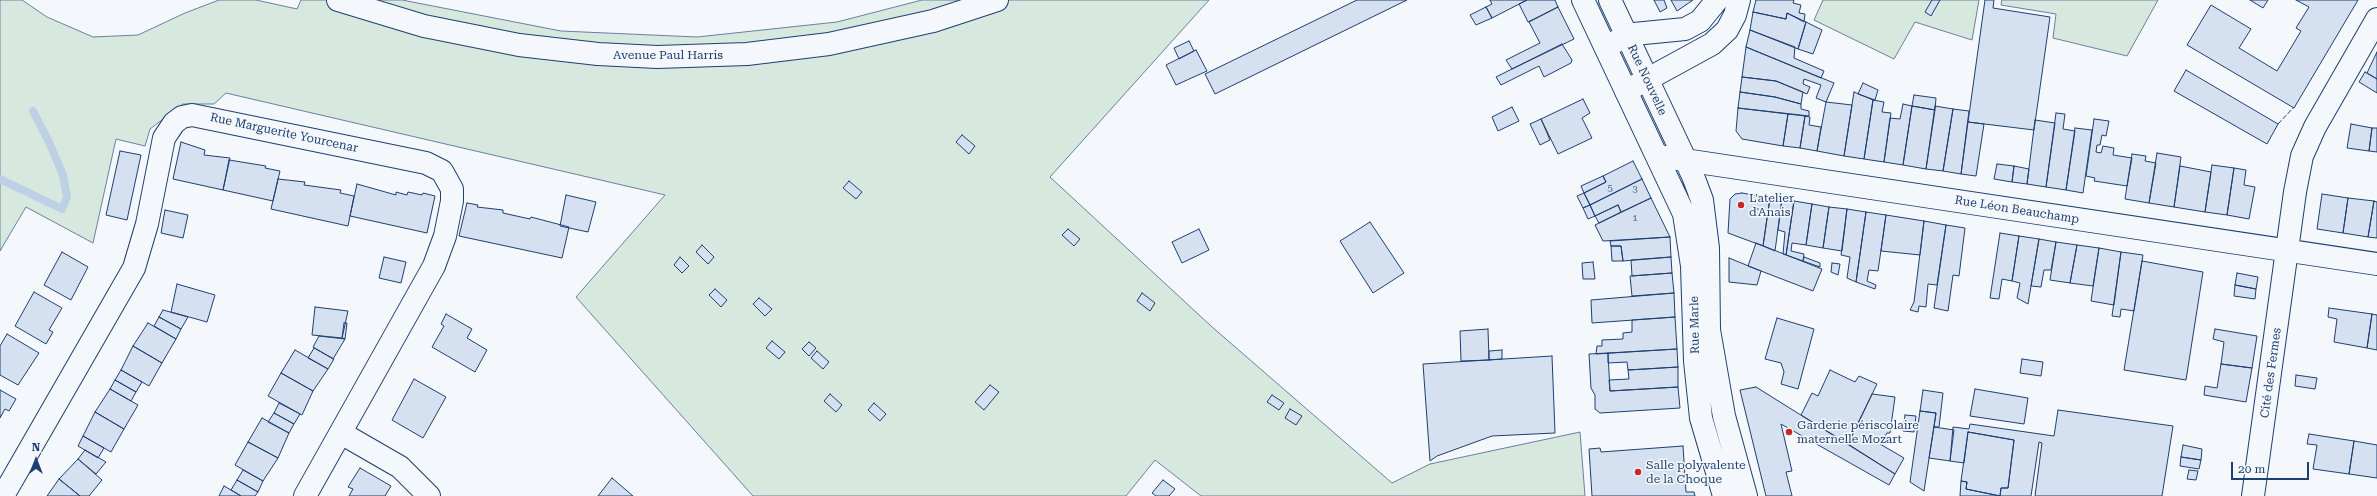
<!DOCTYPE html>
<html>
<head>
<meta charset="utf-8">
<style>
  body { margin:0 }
  #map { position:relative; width:2377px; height:496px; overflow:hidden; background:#f4f7fb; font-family:"Roboto Serif",serif }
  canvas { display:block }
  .north { position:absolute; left:16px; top:440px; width:40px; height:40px; -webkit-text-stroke:3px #f4f7fb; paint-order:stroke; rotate:0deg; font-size:11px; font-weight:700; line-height:16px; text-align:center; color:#1d3f73 }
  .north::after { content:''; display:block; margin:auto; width:14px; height:18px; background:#1d3f73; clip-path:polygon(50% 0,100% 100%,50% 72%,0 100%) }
  .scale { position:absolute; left:2231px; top:462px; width:78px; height:18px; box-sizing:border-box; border:2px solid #1d3f73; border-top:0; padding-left:5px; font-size:12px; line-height:14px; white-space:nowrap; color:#1d3f73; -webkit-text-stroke:3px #f4f7fb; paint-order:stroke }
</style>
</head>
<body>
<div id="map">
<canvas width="2377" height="496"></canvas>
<div class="north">N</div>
<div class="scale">20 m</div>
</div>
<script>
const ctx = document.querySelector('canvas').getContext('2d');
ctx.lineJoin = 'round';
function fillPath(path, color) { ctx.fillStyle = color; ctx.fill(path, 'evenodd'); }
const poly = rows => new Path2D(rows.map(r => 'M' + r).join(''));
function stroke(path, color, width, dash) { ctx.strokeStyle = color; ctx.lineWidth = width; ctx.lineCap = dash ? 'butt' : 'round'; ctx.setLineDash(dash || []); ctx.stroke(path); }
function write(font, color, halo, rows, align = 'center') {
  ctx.font = font + ' "Roboto Serif",serif'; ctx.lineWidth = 3; ctx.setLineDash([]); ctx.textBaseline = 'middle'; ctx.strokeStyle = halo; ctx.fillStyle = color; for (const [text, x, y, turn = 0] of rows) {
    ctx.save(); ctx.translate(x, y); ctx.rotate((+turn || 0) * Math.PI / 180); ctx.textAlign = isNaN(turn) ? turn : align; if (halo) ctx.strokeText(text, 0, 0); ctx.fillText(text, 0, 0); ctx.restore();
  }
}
const green = poly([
  [0,0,22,0,47,17,93,37,138,35,185,13,219,0,256,0,297,9,301,0,402,0,561,31,697,37,837,22,922,0,1209,0,1050,177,1211,326,1392,483,1430,464,1580,432,1585,496,1201,496,1155,460,1126,496,753,496,576,297,665,195,226,93,214,104,183,104,150,129,145,146,116,139,93,243,26,207,0,251,0,0],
  [1823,0,1979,0,1972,40,1915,22,1894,59,1814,20,1823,0],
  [2002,0,2158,0,2127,56,2053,38,2056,14,2001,5,2002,0]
]);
fillPath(green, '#d7e8df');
stroke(green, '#687fa3', 1);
stroke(poly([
  [0,179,62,209,67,197,63,175,49,142,33,111]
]), '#bed0e5', 8);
const building = poly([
  [1357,0,1407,0,1215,94,1205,74,1357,0],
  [1490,0,1527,0,1492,18,1486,7,1492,4,1490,0],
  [1527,0,1555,0,1558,7,1528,22,1519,4,1527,0],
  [1654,0,1664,0,1667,8,1660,12,1654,0],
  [1671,0,1693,0,1677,11,1671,0],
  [1756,0,1794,0,1793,3,1801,5,1799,13,1805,14,1804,22,1787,13,1786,19,1753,12,1756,0],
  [1932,0,1940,0,1931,16,1925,12,1932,0],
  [1985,0,1994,0,1993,8,2050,17,2034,130,1968,122,1985,0],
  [2250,0,2268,0,2263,8,2250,0],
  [2296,0,2358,0,2294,108,2187,45,2211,5,2251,29,2239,48,2277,71,2301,31,2296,28,2309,7,2296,0],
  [1486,7,1492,18,1476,25,1470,15,1486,7],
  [1558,7,1574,39,1512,69,1506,60,1540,43,1529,22,1558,7],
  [1753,12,1786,19,1787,13,1806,22,1798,49,1750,30,1753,12],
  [1806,22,1822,30,1813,54,1798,49,1806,22],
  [1750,30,1795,47,1794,58,1824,71,1821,78,1746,47,1750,30],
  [1189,41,1194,51,1179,59,1174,48,1189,41],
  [1562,44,1572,60,1571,63,1544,77,1539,66,1501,85,1496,77,1562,44],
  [1746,47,1834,83,1826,102,1816,98,1821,85,1804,79,1803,84,1810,87,1807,94,1776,81,1742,77,1746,47],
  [1196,50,1207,71,1176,85,1166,65,1196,50],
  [2377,52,2377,79,2367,73,2377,52],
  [2186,70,2278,124,2267,144,2174,91,2186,70],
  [2365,72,2377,79,2377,93,2359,82,2365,72],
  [1742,77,1776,81,1803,92,1801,104,1775,97,1740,92,1742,77],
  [1863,83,1878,90,1875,100,1858,94,1863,83],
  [1740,92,1775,97,1801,104,1801,109,1809,111,1809,116,1738,108,1740,92],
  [1854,92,1873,100,1864,159,1844,156,1854,92],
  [1914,95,1936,98,1935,110,1912,106,1914,95],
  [1583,99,1590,113,1582,118,1592,138,1558,154,1541,119,1583,99],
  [1873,100,1884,102,1882,112,1891,113,1884,162,1864,159,1873,100],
  [1826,102,1852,105,1844,156,1817,151,1826,102],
  [1903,104,1912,106,1903,165,1884,162,1890,118,1900,119,1903,104],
  [1912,106,1935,110,1926,169,1903,165,1912,106],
  [1935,106,1953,109,1943,171,1926,169,1935,106],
  [1512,107,1519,121,1498,131,1492,117,1512,107],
  [1738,108,1788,114,1783,146,1742,139,1736,131,1738,108],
  [1953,109,1969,111,1961,174,1943,171,1953,109],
  [2056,113,2065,114,2063,129,2075,131,2066,190,2046,187,2056,113],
  [1788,114,1805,116,1800,148,1783,146,1788,114],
  [1805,116,1810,117,1809,125,1821,127,1817,151,1800,148,1805,116],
  [1541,119,1550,140,1540,145,1530,124,1541,119],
  [2094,119,2109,121,2106,136,2102,135,2100,145,2097,145,2096,152,2101,153,2103,146,2114,148,2113,155,2132,158,2127,186,2094,181,2095,178,2086,176,2094,119],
  [2035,120,2055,123,2046,187,2027,184,2035,120],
  [1968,122,1984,124,1976,176,1961,174,1968,122],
  [2351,124,2372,128,2369,151,2347,148,2351,124],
  [2075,128,2092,130,2083,193,2066,190,2075,128],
  [2372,128,2377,128,2377,152,2369,151,2372,128],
  [962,135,975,146,969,154,956,142,962,135],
  [181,142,205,150,204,155,230,158,223,190,173,179,181,142],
  [120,151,141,155,127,220,106,215,120,151],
  [2157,153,2181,157,2174,207,2149,203,2157,153],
  [2132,154,2146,156,2145,161,2156,163,2149,203,2125,199,2132,154],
  [229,160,266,166,265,168,280,171,273,201,223,190,229,160],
  [1633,161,1642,179,1590,205,1584,193,1606,182,1603,176,1633,161],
  [1997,164,2014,166,2012,182,1994,179,1997,164],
  [2212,165,2234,168,2227,215,2205,212,2212,165],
  [2014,166,2029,169,2027,184,2012,182,2014,166],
  [2180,166,2211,172,2205,212,2174,207,2180,166],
  [2234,168,2246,170,2244,185,2255,187,2249,219,2227,215,2234,168],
  [1603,176,1606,182,1584,193,1581,186,1603,176],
  [278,179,305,182,304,185,341,190,340,193,354,196,348,226,271,209,278,179],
  [1642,179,1651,198,1621,212,1618,205,1595,216,1590,205,1642,179],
  [849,181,862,192,856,199,843,188,849,181],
  [357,184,396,195,396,192,407,195,408,192,422,195,423,193,435,196,427,233,350,216,357,184],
  [1584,193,1590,205,1583,208,1577,196,1584,193],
  [1742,193,1770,198,1763,246,1728,233,1730,199,1735,194,1742,193],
  [2322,194,2348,198,2343,233,2317,229,2322,194],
  [566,195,596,202,588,232,560,226,566,195],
  [1651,198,1670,237,1603,241,1595,225,1651,198],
  [1770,198,1782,199,1775,251,1763,246,1770,198],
  [2348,198,2374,201,2368,237,2343,233,2348,198],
  [1782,199,1794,201,1786,255,1783,254,1785,232,1778,230,1782,199],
  [1794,201,1812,204,1806,245,1792,243,1791,251,1804,254,1803,261,1786,255,1794,201],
  [2374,201,2377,202,2377,238,2368,237,2374,201],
  [467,203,478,205,477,207,503,210,503,213,530,219,531,217,569,227,562,258,459,236,467,203],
  [1812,204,1829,207,1823,248,1806,245,1812,204],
  [1590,205,1595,216,1588,219,1583,208,1590,205],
  [1618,205,1621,212,1599,223,1595,216,1618,205],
  [1829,207,1847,209,1842,251,1823,248,1829,207],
  [1847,209,1866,212,1856,282,1847,278,1850,257,1841,255,1847,209],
  [165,210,188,215,183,238,161,233,165,210],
  [1866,212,1886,215,1878,271,1869,270,1867,281,1876,285,1875,289,1856,282,1866,212],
  [1886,215,1924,221,1920,255,1881,251,1886,215],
  [1924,221,1946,225,1937,285,1928,284,1926,307,1919,306,1918,312,1910,310,1914,302,1924,221],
  [1370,222,1404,273,1373,293,1340,241,1370,222],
  [1946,225,1965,228,1959,276,1953,275,1948,311,1934,308,1946,225],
  [1068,229,1080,239,1074,246,1062,235,1068,229],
  [1199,229,1209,250,1182,263,1172,242,1199,229],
  [2000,233,2019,236,2012,281,2002,279,1999,299,1990,298,2000,233],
  [2019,236,2039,239,2028,304,2017,298,2020,283,2012,281,2019,236],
  [1670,237,1671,257,1623,261,1621,246,1611,246,1610,241,1670,237],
  [2039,239,2056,242,2051,270,2044,270,2041,287,2031,286,2039,239],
  [2056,242,2077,245,2070,283,2050,280,2056,242],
  [1756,243,1822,269,1813,291,1748,266,1756,243],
  [702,245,714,257,708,264,696,252,702,245],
  [2077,245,2099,248,2093,286,2070,283,2077,245],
  [1611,246,1621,246,1623,261,1612,261,1611,246],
  [2099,248,2121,252,2114,305,2091,301,2099,248],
  [62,252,88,267,71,300,44,285,62,252],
  [2121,252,2143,255,2134,311,2121,309,2120,317,2112,316,2121,252],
  [384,257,406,262,401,283,379,278,384,257],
  [680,257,689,266,682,273,674,265,680,257],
  [1671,257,1672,273,1632,276,1631,260,1671,257],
  [1804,257,1820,263,1820,267,1803,261,1804,257],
  [1729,258,1761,271,1757,285,1729,282,1729,258],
  [2142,261,2203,272,2186,380,2124,370,2142,261],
  [1593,262,1595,279,1583,279,1582,263,1593,262],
  [1832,263,1840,264,1838,275,1831,272,1832,263],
  [1672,273,1674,293,1632,296,1630,276,1672,273],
  [2237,273,2258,277,2256,289,2235,285,2237,273],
  [177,284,215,295,207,322,171,312,177,284],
  [2235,285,2256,289,2255,299,2234,296,2235,285],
  [715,289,727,300,721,307,709,295,715,289],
  [34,292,62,308,49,330,53,332,46,344,15,326,34,292],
  [1142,293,1155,303,1150,311,1137,301,1142,293],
  [1674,293,1675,317,1592,323,1591,300,1674,293],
  [759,298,772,309,765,316,753,304,759,298],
  [315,307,348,311,342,338,312,335,315,307],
  [2329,308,2372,314,2367,348,2334,342,2337,319,2328,317,2329,308],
  [163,310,188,317,181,329,159,317,163,310],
  [446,314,472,329,467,338,487,350,475,372,432,347,444,326,441,324,446,314],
  [2372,314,2377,315,2377,350,2367,348,2372,314],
  [159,317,181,329,176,339,154,326,159,317],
  [1675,317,1677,349,1596,354,1597,346,1602,346,1602,340,1623,339,1623,333,1632,332,1632,320,1675,317],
  [1777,318,1814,329,1798,389,1781,384,1784,372,1781,363,1765,359,1777,318],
  [148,323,176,339,162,363,133,346,148,323],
  [344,323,347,323,345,339,342,338,344,323],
  [1488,329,1489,360,1461,361,1460,331,1488,329],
  [2215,329,2257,336,2252,368,2221,364,2224,342,2213,339,2215,329],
  [7,334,39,353,18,385,0,375,0,346,7,334],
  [319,336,345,339,333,359,313,347,319,336],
  [772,341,785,352,779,359,766,348,772,341],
  [809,342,816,348,809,356,802,349,809,342],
  [133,346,162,363,149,386,121,370,133,346],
  [314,348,334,359,328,369,308,358,314,348],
  [1677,349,1678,367,1628,370,1627,362,1608,363,1608,353,1677,349],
  [295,350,328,369,313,391,281,373,295,350],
  [1502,350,1502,359,1489,360,1489,351,1502,350],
  [817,351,829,362,823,369,811,358,817,351],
  [1608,353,1610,391,1678,387,1680,408,1600,413,1595,409,1595,395,1591,388,1589,354,1608,353],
  [1552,356,1555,433,1492,436,1437,456,1430,461,1423,364,1552,356],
  [2022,359,2043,362,2041,376,2020,373,2022,359],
  [2221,364,2252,368,2246,402,2204,395,2205,386,2217,388,2221,364],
  [1678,367,1678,387,1610,391,1609,380,1629,379,1628,370,1678,367],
  [121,370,142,382,136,392,115,380,121,370],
  [1830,370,1855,382,1859,376,1877,384,1848,444,1801,415,1812,393,1818,396,1830,370],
  [281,373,313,391,302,415,268,396,281,373],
  [2296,375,2317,378,2315,389,2295,386,2296,375],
  [414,379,446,397,423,438,392,420,414,379],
  [115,380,136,392,131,401,110,389,115,380],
  [990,385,999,392,984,410,975,402,990,385],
  [1756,387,1895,474,1889,485,1781,424,1792,471,1786,472,1792,496,1766,496,1740,390,1756,387],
  [110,389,138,405,124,429,95,412,110,389],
  [1975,389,2028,398,2024,424,1970,416,1975,389],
  [0,390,16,399,9,411,5,409,0,418,0,390],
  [1923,390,1943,393,1939,427,1934,427,1936,413,1920,411,1923,390],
  [830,394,842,405,836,412,824,401,830,394],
  [1872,394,1895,397,1890,433,1887,433,1880,444,1904,458,1895,474,1848,444,1872,394],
  [1272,395,1284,403,1279,410,1267,402,1272,395],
  [279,403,300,414,294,424,274,413,279,403],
  [874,403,886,414,880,421,868,410,874,403],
  [1290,409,1302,416,1296,425,1285,418,1290,409],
  [2058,410,2173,426,2162,496,2035,496,2042,443,2039,442,2031,496,1960,496,1961,481,1967,482,1966,489,2000,496,2001,488,2008,488,2014,440,1968,432,1964,463,1950,461,1953,427,1969,429,1970,424,2054,436,2058,410],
  [1920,411,1936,413,1924,491,1910,482,1920,411],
  [95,412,124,429,111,452,83,436,95,412],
  [274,413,294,424,289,433,268,422,274,413],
  [1905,415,1916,416,1914,432,1903,431,1905,415],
  [262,418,289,433,278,458,248,442,262,418],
  [1934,427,1954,430,1950,461,1929,458,1934,427],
  [1968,432,2014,440,2008,488,2001,488,2000,496,1966,489,1967,482,1961,481,1968,432],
  [2309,434,2354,441,2349,474,2313,469,2317,445,2307,444,2309,434],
  [83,436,104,448,98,458,78,446,83,436],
  [2354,441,2377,445,2377,478,2349,474,2354,441],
  [248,442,278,458,263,481,235,465,248,442],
  [2183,445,2202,449,2201,460,2181,457,2183,445],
  [1683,446,1686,492,1694,492,1695,496,1592,496,1589,449,1600,448,1601,452,1683,446],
  [85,450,106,462,96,474,78,459,85,450],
  [2181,457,2201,460,2199,469,2180,466,2181,457],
  [78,459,102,480,89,496,80,496,59,479,78,459],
  [360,468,391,486,385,496,349,496,353,489,348,487,360,468],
  [243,470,263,481,258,492,237,480,243,470],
  [2189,470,2198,471,2196,480,2187,479,2189,470],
  [612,478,633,496,598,496,612,478],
  [59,479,80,496,47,496,59,479],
  [237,480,258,492,255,496,241,496,231,490,237,480],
  [1163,480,1175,489,1169,496,1156,496,1152,493,1163,480],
  [224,486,231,490,241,496,219,496,224,486]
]);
fillPath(building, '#d5e0f0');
stroke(building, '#1d3f73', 1);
const minor = poly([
  [1605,46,1634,34,1685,29,1700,21,1717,0],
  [1626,91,1712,44,1727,30,1735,15,1739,0],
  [1658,156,2377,264],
  [341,433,400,467,429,496],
  [4,494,134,268,147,224,164,138,174,123,182,117,192,115,426,163,442,171,452,189,452,201,445,236,434,266,305,496],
  [2253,496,2295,192,2302,156,2315,127,2377,19]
]);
const major = poly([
  [338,0,424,26,519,45,598,54,657,57,747,54,829,44,933,21,997,0],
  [1583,0,1684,214,1692,266,1695,361,1701,418,1724,496],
  [1610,0,1693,176,1702,200,1708,248,1709,330,1724,416,1746,496]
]);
stroke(minor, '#1d3f73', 24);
stroke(major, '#1d3f73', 24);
stroke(minor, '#f4f7fb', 22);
stroke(major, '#f4f7fb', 22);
stroke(poly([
  [2278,124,2294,107]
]), '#1d3f73', 1, [5, 2]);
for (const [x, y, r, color] of [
  [1741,205,4,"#c62828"],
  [1789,432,4,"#c62828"],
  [1638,472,4,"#c62828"]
]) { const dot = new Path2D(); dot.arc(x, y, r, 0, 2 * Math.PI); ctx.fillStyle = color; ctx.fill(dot); stroke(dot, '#f4f7fb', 1.5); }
write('10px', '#4b6792', null, [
  ["5",1610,188],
  ["3",1635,189],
  ["1",1635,218]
]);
write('12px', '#1d3f73', '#f4f7fb', [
  ["Avenue Paul Harris",668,55],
  ["Rue Nouvelle",1647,80,65],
  ["Rue Marguerite Yourcenar",284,133,12],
  ["Rue Léon Beauchamp",2017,210,9],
  ["Rue Marle",1695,325,-91],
  ["Cité des Fermes",2271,373,-82]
]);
write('12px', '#1d3f73', '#f4f7fb', [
  ["L'atelier",1749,198],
  ["d'Anais",1749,212],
  ["Garderie périscolaire",1797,425],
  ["maternelle Mozart",1797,439],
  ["Salle polyvalente",1646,465],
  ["de la Choque",1646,479]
], 'left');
</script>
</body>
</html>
